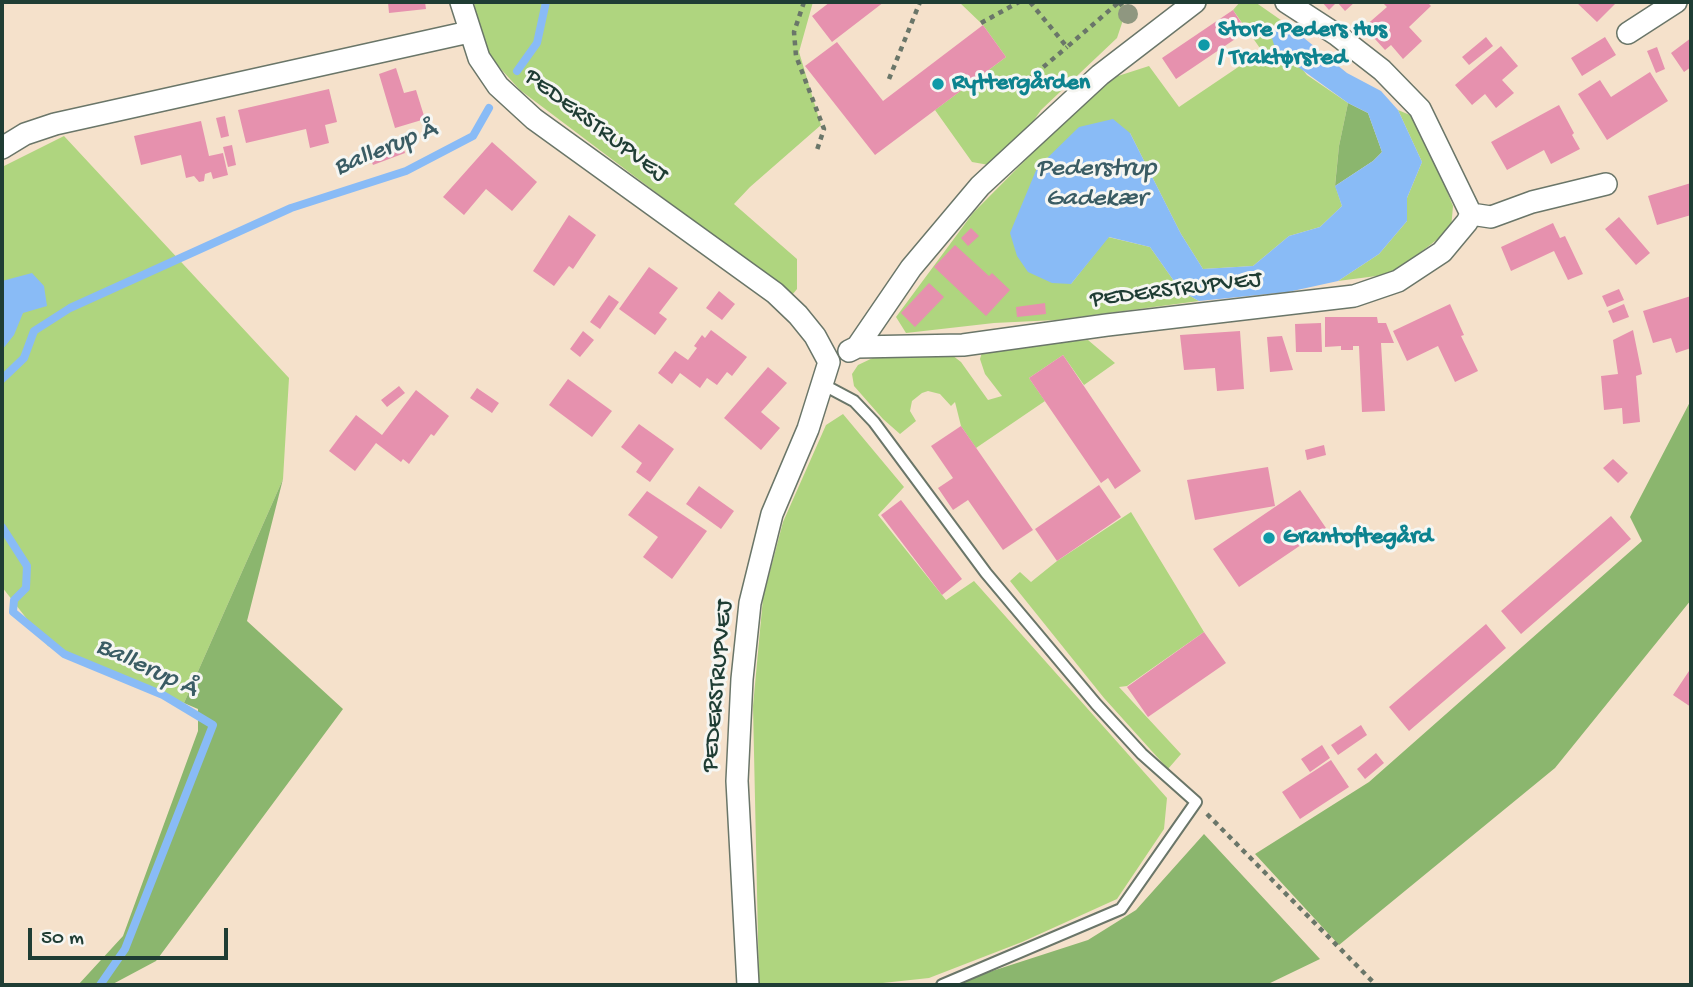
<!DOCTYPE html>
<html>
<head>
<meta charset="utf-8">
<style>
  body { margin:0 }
  #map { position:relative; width:1693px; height:987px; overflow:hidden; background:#f5e1cb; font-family:"Gochi Hand",sans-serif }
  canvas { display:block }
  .frame { position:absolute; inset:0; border:4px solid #1f3d34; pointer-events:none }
  .scale { position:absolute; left:28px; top:928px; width:200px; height:32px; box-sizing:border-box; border:4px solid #1f3d34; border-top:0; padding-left:9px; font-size:21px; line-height:24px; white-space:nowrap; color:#1f3d34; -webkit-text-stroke:5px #f6f6f2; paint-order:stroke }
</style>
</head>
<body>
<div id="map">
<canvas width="1693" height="987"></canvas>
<div class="frame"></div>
<div class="scale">50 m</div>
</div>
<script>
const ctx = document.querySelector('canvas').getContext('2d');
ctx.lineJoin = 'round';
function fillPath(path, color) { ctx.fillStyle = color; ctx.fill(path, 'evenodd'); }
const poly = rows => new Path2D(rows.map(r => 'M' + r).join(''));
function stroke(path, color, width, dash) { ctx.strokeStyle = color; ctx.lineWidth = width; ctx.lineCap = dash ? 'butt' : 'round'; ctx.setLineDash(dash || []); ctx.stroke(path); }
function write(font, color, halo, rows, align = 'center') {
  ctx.font = font + ' "Gochi Hand",sans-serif'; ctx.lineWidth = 6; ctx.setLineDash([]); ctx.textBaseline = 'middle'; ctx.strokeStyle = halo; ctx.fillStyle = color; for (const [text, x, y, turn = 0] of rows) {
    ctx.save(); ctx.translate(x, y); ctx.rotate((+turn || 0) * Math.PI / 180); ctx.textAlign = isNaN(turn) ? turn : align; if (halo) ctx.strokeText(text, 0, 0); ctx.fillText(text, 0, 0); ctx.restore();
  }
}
fillPath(poly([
  [474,2,813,2,799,52,821,125,750,187,734,204,797,259,797,289,792,295,520,90,489,56,476,15],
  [959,2,1121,2,1127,8,1117,38,1041,110,1019,142,989,165,972,162,935,110,1006,57,983,25],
  [1240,2,1255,2,1288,25,1270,30,1307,75,1348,103,1339,146,1335,185,1342,206,1320,227,1289,236,1253,266,1203,269,1181,234,1130,133,1071,284,1108,237,1150,247,1181,291,1199,301,1056,320,994,323,906,333,896,317,973,213,1084,101,1118,76,1149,66,1179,107,1262,51,1233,10],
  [1398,110,1417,118,1453,206,1451,229,1392,274,1338,281,1379,254,1407,221,1407,198,1422,162],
  [64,136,289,378,283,479,184,703,48,646,2,587,2,167],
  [1088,340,1115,363,1084,385,1063,355,1029,378,1045,401,976,448,961,426,955,402,951,406,940,394,928,391,922,393,912,401,910,411,916,421,900,434,883,419,854,386,852,374,858,365,879,355,948,352,961,362,988,400,1002,396,985,374,980,359,983,349],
  [843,414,904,487,878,515,946,600,974,581,1167,798,1164,829,1117,899,1022,942,929,978,864,985,759,985,753,706,763,598,783,522,826,425],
  [1131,512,1204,632,1127,686,1119,687,1181,754,1168,769,1104,698,1010,581,1020,572,1031,582,1057,561]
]), '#afd57f');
fillPath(poly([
  [1348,103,1368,113,1382,152,1373,161,1335,186,1339,146],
  [1691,400,1691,600,1555,768,1339,945,1255,854,1369,782,1642,541,1630,517],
  [283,479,247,621,343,709,156,961,111,985,78,985,123,936,198,731,198,709,184,703],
  [1204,834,1320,959,1266,985,949,985,1088,940,1136,910]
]), '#8bb66e');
fillPath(poly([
  [1288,25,1347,73,1381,91,1398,110,1422,162,1407,198,1407,221,1379,254,1338,281,1288,292,1199,301,1181,291,1150,247,1109,237,1071,284,1052,283,1028,272,1017,256,1010,233,1037,168,1079,127,1113,119,1130,133,1181,234,1203,269,1253,266,1289,236,1320,227,1342,206,1335,186,1373,161,1382,152,1368,113,1348,103,1276,51,1269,29],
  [32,273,44,286,47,306,23,313,14,335,2,350,2,281]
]), '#89bbf6');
stroke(poly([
  [517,71,537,43,546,2],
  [2,379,24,358,34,331,70,308,291,208,406,171,473,136,489,108],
  [2,527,27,566,26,588,14,600,13,612,64,654,163,695,213,725,125,949,100,985]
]), '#89bbf6', 8);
fillPath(poly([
  [388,2,425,2,426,9,389,13],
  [830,2,884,2,832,42,812,16],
  [1322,2,1355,2,1345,11,1337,2,1329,10],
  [1382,2,1427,2,1431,6,1409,27,1422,41,1403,59,1391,45,1385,50,1364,27,1387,7],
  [1576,2,1617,2,1597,22],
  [1233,10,1247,31,1176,79,1162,58],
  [983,25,1006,57,875,155,805,66,837,42,883,101],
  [1486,37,1493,46,1469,65,1462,57],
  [1605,37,1616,55,1582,76,1571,58],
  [1691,38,1691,67,1684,72,1671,53],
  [1501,46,1518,66,1502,80,1514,93,1496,108,1485,94,1472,105,1455,85],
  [1657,47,1665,69,1656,73,1647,51],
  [396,68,404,93,416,90,425,119,395,128,379,74],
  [1650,72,1668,101,1607,140,1578,94,1600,80,1611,97],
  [329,89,337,122,325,125,329,143,310,148,306,129,246,143,238,110],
  [1559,105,1574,133,1572,135,1580,149,1551,164,1544,150,1507,170,1491,142],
  [225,116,229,136,221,138,216,118],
  [201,121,209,156,223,153,228,175,213,179,211,172,205,174,204,181,199,182,194,176,186,178,181,155,141,165,134,136],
  [401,139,405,153,373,165,368,152],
  [492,142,537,182,512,211,486,189,464,215,443,197],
  [232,145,236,165,228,167,223,147],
  [1691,183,1691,215,1657,225,1648,196],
  [569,215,596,235,573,269,569,266,554,286,533,271],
  [1619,217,1650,253,1636,265,1605,229],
  [1553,223,1560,238,1565,236,1583,274,1568,280,1554,251,1511,271,1501,247],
  [971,228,979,236,968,246,961,238],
  [955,245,989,276,992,273,1010,290,986,316,934,267],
  [649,267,678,288,659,313,667,319,655,335,619,309],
  [929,283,944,297,915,327,901,313],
  [1619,289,1624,300,1607,307,1602,296],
  [719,291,735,304,722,320,706,308],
  [609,295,619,302,600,329,590,322],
  [1691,296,1691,348,1676,353,1671,338,1653,343,1643,311],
  [1045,303,1046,314,1017,317,1016,307],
  [1450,304,1464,335,1461,336,1478,371,1455,382,1438,346,1407,361,1393,331],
  [1624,304,1629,317,1613,323,1608,311],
  [1325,317,1377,317,1378,323,1386,323,1394,343,1381,343,1385,411,1362,412,1359,346,1353,346,1353,350,1341,350,1341,346,1325,347],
  [1321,323,1322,352,1296,352,1295,324],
  [711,330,747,357,732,376,727,372,717,385,707,378,700,388,680,373,672,384,658,373,675,351,688,360,697,348,694,346,702,335,705,338],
  [1633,330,1642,374,1636,376,1640,422,1623,424,1622,408,1604,410,1601,376,1618,374,1613,340],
  [583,331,594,340,580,357,570,349],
  [1240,331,1244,389,1217,391,1215,368,1184,370,1180,335],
  [1282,336,1293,370,1270,372,1267,337],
  [1063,355,1141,471,1115,489,1108,478,1101,483,1029,378],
  [768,367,787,383,761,412,780,428,761,450,724,418],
  [568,379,612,411,592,437,549,405],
  [399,386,405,393,387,407,381,400],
  [477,388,499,403,492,413,470,398],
  [416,390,449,416,434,436,431,434,409,464,403,459,401,462,376,443,355,471,329,451,356,415,382,435],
  [639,424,674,449,650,482,636,472,642,463,621,447],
  [961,426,1033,530,1003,550,968,500,953,510,938,488,953,478,931,446],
  [1324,445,1326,455,1307,460,1305,450],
  [1613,459,1628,473,1618,483,1603,468],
  [1268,467,1275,506,1195,520,1187,480],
  [1099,485,1121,517,1057,561,1035,529],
  [699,486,734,511,721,529,686,504],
  [1300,490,1326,528,1239,587,1213,549],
  [647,491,707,531,672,579,643,557,658,537,628,515],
  [901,500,962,579,942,595,881,515],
  [1611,516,1631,539,1521,634,1501,611],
  [1486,624,1506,648,1409,731,1389,707],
  [1204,632,1226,663,1148,717,1127,687],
  [1691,668,1691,707,1673,695],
  [1361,725,1367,735,1338,755,1331,745],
  [1322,745,1330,758,1310,772,1301,759],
  [1376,753,1384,763,1365,779,1357,769],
  [1331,760,1349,787,1300,819,1282,792]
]), '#e691ae');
const service = poly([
  [822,384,854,401,874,422,986,573,1096,704,1142,754,1196,802,1121,909,942,985]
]);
const minor = poly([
  [461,2,479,58,498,86,534,119,775,293,798,315,815,336,829,362,808,429,772,514,750,603,742,679,737,781,748,985],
  [1628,33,1676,2],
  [2,148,25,134,55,124,469,32],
  [1471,214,1491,217,1532,202,1606,184],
  [857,347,963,345,1107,325,1354,296,1398,281,1442,252,1467,222,1471,214,1420,109,1382,70,1337,35,1286,2],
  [849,351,857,347,911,268,980,186,1100,75,1195,2]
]);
stroke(service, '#6a7669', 14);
stroke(minor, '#6a7669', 24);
stroke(poly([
  [804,2,794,32,796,56,824,129,817,150],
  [1030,2,1067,47,1119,2],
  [1119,2,1134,20],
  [981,23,1019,2],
  [889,79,920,2],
  [1028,80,1067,47],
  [1207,814,1376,985]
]), '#6a7669', 4.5, [5, 5]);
stroke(service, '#fff', 10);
stroke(minor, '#fff', 21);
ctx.fillStyle = '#8f9780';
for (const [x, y] of [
  [1128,14]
]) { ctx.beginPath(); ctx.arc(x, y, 10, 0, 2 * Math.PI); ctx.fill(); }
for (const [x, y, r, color] of [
  [1204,45,7,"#0f9aa8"],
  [938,84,7,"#0f9aa8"],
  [1269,538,7,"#0f9aa8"]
]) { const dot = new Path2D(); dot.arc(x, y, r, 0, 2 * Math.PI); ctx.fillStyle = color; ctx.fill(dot); stroke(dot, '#f6f6f2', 2.5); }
write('bold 24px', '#0d838f', '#f6f6f2', [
  ["Store Peders Hus",1218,31],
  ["/ Traktørsted",1218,59],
  ["Ryttergården",952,84],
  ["Grantoftegård",1283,538]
], 'left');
write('24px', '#1f3d34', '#f6f6f2', [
  ["PEDERSTRUPVEJ",595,127,37],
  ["PEDERSTRUPVEJ",1176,291,-7],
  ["PEDERSTRUPVEJ",719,686,-85]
]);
write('italic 26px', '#3a5c64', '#f6f6f2', [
  ["Ballerup Å",386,150,-22],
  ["Pederstrup",1096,170],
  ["Gadekær",1096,200],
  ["Ballerup Å",146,669,25]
]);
</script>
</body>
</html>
